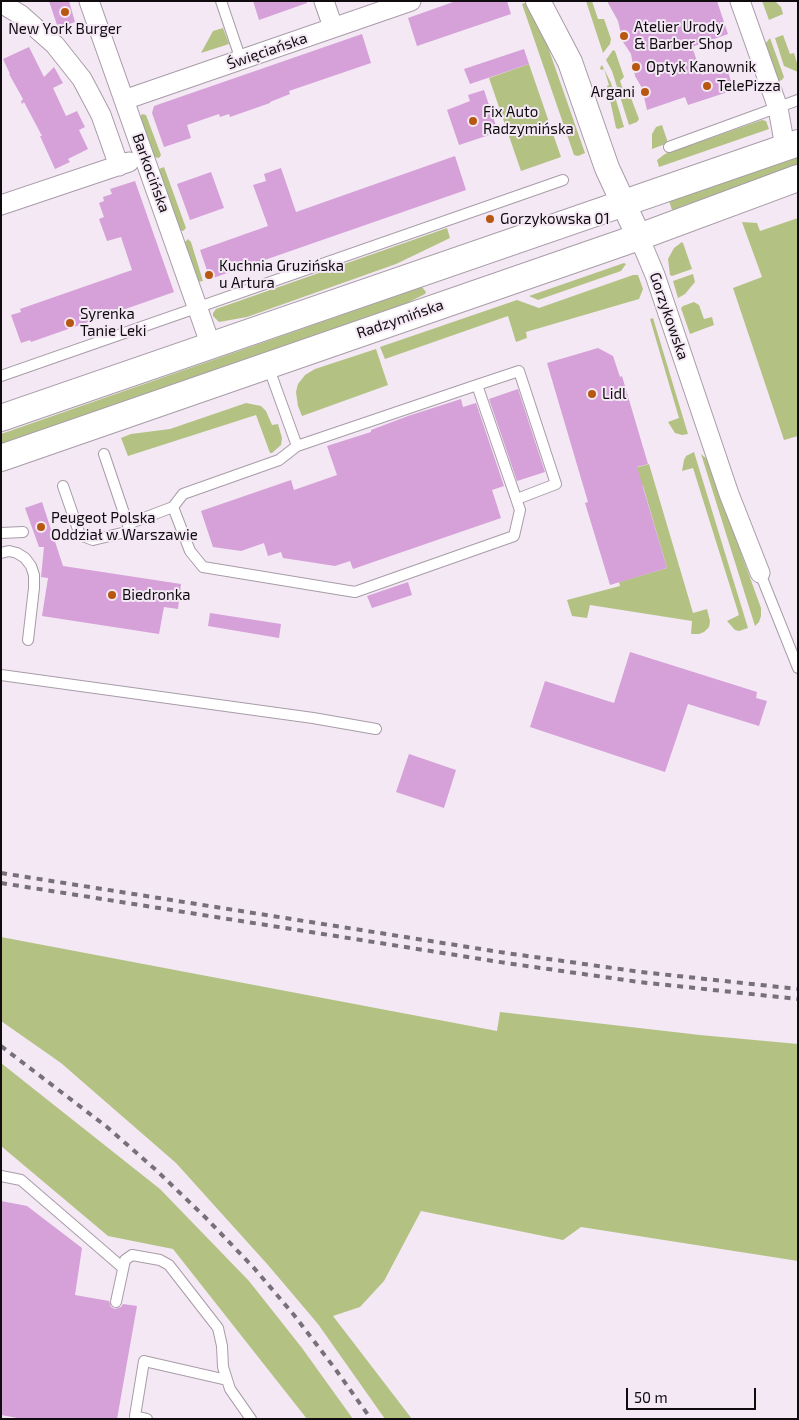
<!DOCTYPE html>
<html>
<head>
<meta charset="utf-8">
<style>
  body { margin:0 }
  #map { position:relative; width:799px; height:1420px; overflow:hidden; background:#f3e8f4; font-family:"Exo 2",sans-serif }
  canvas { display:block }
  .frame { position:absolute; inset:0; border:2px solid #0f0b0f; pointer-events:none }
  .scale { position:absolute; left:626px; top:1388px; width:130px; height:22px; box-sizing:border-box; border:2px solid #0f0b0f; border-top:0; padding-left:6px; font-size:15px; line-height:18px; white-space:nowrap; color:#0f0b0f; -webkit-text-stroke:4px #f3e8f4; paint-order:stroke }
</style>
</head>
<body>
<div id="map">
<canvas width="799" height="1420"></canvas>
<div class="frame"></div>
<div class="scale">50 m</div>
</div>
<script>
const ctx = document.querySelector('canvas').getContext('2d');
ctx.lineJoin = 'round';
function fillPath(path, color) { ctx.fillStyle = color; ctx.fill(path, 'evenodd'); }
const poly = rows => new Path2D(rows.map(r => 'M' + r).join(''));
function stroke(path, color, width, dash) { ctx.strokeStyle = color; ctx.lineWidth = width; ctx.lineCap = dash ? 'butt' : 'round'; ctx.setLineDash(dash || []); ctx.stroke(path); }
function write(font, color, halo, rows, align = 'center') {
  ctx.font = font + ' "Exo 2",sans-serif'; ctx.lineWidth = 4; ctx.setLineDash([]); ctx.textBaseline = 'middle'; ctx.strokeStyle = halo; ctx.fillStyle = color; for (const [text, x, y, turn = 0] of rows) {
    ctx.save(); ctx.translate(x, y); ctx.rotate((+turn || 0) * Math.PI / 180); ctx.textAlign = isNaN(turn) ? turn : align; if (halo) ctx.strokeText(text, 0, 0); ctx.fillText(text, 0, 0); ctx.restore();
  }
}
fillPath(poly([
  [530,1,549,50,585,153,578,156,574,155,522,4],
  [586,1,592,1,598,19,604,19,611,39,610,44,603,53],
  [762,1,775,1,781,7,783,14,769,20],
  [223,28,229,44,201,53,213,31],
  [783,35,790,54,794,53,798,66,798,72,784,66,775,38],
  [770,38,784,77,782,80,775,82,765,44],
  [613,50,615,51,624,77,620,81,626,97,631,98,639,119,637,122,629,125,612,71,606,60],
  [529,64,561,157,521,171,489,78],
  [602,65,611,83,624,127,618,129,616,128,607,86,609,85,604,69,601,70,600,68],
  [142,114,146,115,161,155,159,158,153,157,139,118],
  [762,120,766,121,769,129,659,167,657,160,665,154],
  [662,125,668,143,652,149,652,134,656,127],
  [798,156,798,164,672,210,669,201],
  [164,167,186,228,183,231,179,230,158,172,159,169],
  [798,218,798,436,784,440,733,288,762,277,742,222,757,223,760,231],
  [447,228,450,238,396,264,247,317,219,322,213,316,213,313,216,309],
  [188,239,191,242,203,281,197,282,184,243],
  [682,242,683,243,692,269,672,276,670,275,668,259,674,248],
  [624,263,626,264,621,271,538,300,529,296],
  [693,274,695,282,685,294,678,298,673,281],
  [633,275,638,275,643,289,639,299,526,332,527,338,516,342,508,316,385,359,380,347,517,300,539,308],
  [422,287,426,292,425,294,407,303,1,444,1,434],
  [694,302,699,305,704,319,712,317,714,325,690,334,681,308,683,306],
  [653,318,688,434,682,435,675,433,668,422,679,418,650,319],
  [376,349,388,385,302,416,298,406,296,392,298,384,305,375,315,369],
  [246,403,261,406,266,411,272,425,278,424,282,438,281,445,272,453,270,453,256,415,128,456,121,438,131,434,170,429],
  [694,452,748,628,739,631,735,630,727,621,739,615,693,468,682,471,684,460,686,456],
  [701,454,707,459,761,608,761,616,759,622,755,626],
  [649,464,693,613,707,609,710,621,709,627,704,632,699,634,691,634,692,621,590,605,587,618,572,616,567,600,620,586,619,582,667,568,643,486,628,470],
  [1,937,497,1031,500,1012,700,1035,798,1044,798,1261,581,1227,563,1240,421,1211,384,1281,360,1307,333,1316,412,1419,385,1419,318,1324,268,1265,176,1163,61,1063,1,1021],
  [1,1063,160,1189,249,1281,302,1348,353,1419,307,1419,173,1249,108,1236,1,1146]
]), '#b3c283');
fillPath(poly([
  [49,1,69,1,75,22,58,28],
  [253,1,307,1,307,3,259,20],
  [456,1,507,1,511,14,417,46,408,18],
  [607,1,717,1,728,34,692,47,702,75,726,66,734,90,688,105,685,97,647,110,642,88,635,76,631,54,623,42,618,21],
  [362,34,371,63,289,91,290,94,270,102,270,103,230,117,229,114,220,117,219,114,187,125,191,138,164,147,152,113,154,106],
  [29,47,44,77,54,67,63,83,53,88,66,116,77,111,85,127,79,130,88,149,68,159,70,162,55,169,40,136,42,136,24,102,22,104,21,102,23,99,9,74,10,74,3,59],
  [524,49,529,64,470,84,464,69],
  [484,90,498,132,459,145,447,110,470,101,468,95],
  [455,156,466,190,210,279,200,250,268,226,253,185,266,181,264,174,281,168,296,212],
  [211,172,224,208,190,220,177,184],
  [135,181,174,292,31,342,30,340,21,343,11,315,21,312,20,309,132,270,121,237,107,241,99,219,104,217,99,203,104,201,103,197,112,194,110,189],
  [598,348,613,356,620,377,622,376,648,464,637,467,667,568,610,585,585,503,588,502,547,363],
  [518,389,545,472,517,481,489,399],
  [461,399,463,407,476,403,504,486,492,490,501,518,353,569,350,561,335,566,283,558,281,552,268,556,264,543,241,551,213,547,201,511,291,480,294,490,337,475,327,446,371,432,371,430,408,416],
  [42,502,63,566,181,584,178,609,164,607,159,634,42,616,48,578,41,577,44,547,39,547,25,508],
  [408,582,412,595,372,608,367,596],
  [210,613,281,624,279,638,208,626],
  [630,652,757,692,756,698,767,701,759,726,688,704,665,772,530,727,545,681,614,703],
  [409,754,456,770,444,808,396,792],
  [1,1201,27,1206,82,1248,75,1295,109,1301,111,1307,115,1309,121,1307,123,1304,137,1306,117,1419,23,1419,1,1415]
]), '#d6a0d9');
const service = poly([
  [221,1,241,60],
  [669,147,798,100],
  [268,366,297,446],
  [1,376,563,180],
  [477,385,520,510,514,536,355,592,203,567,190,551,173,507,183,494,279,460,297,446,477,385,519,371,556,484,517,499],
  [63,486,80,535,93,540,130,531,104,454],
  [128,524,173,507],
  [1,533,23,532],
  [1,553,9,551,17,553,25,558,31,566,34,575,34,588,28,640],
  [760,573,798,668],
  [1,675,313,718,376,729],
  [1,1176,21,1180,123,1268],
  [116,1302,125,1260,132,1255,160,1260,169,1265,218,1328,222,1346,223,1367,230,1389,251,1419],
  [147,1419,135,1416,144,1361,227,1380]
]);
const minor = poly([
  [89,1,211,346],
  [324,1,333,27],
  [740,1,778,108,785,147],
  [1,3,21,15,55,45,82,79,101,115,119,166],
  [124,100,411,1],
  [1,205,129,162],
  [639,237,655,275,729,494,760,573]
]);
const tertiary = poly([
  [538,1,570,62,607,168,639,237]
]);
const secondary = poly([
  [1,418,798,143],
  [1,458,639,237,798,178]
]);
stroke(service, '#a79ca7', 12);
stroke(minor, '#a79ca7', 21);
stroke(tertiary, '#a79ca7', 26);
stroke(secondary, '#a79ca7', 28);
stroke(service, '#fff', 10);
stroke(minor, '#fff', 19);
stroke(tertiary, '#fff', 24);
stroke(secondary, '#fff', 26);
stroke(poly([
  [1,873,506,953,641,972,798,989],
  [1,883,506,963,639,982,798,999],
  [1,1046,107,1127,156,1170,206,1218,254,1268,294,1315,336,1370,371,1419]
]), '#777078', 4, [6, 6]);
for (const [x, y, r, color] of [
  [65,12,5,"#b75710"],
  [624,36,5,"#b75710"],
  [636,67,5,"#b75710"],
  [707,86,5,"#b75710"],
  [645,92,5,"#b75710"],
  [473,121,5,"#b75710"],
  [490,219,5,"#b75710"],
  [209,275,5,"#b75710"],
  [70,323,5,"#b75710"],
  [592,394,5,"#b75710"],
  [41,527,5,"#b75710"],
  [112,595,5,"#b75710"]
]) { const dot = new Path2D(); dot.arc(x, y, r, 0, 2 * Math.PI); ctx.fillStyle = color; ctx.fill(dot); stroke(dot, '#f3e8f4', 2); }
write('15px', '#0f0b0f', '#f3e8f4', [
  ["Atelier Urody",634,27],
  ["& Barber Shop",634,44],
  ["New York Burger",65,29,"center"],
  ["Optyk Kanownik",646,67],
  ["TelePizza",717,86],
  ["Argani",635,92,"right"],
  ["Fix Auto",483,112],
  ["Radzymińska",483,129],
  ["Gorzykowska 01",500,219],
  ["Kuchnia Gruzińska",219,266],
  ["u Artura",219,283],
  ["Syrenka",80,314],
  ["Tanie Leki",80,331],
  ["Lidl",602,394],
  ["Peugeot Polska",51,518],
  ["Oddział w Warszawie",51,535],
  ["Biedronka",122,595]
], 'left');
write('15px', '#0f0b0f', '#f3e8f4', [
  ["Święciańska",267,51,-19],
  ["Barkocińska",151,173,70],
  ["Gorzykowska",669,316,71],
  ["Radzymińska",400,319,-19]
]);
</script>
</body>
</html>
